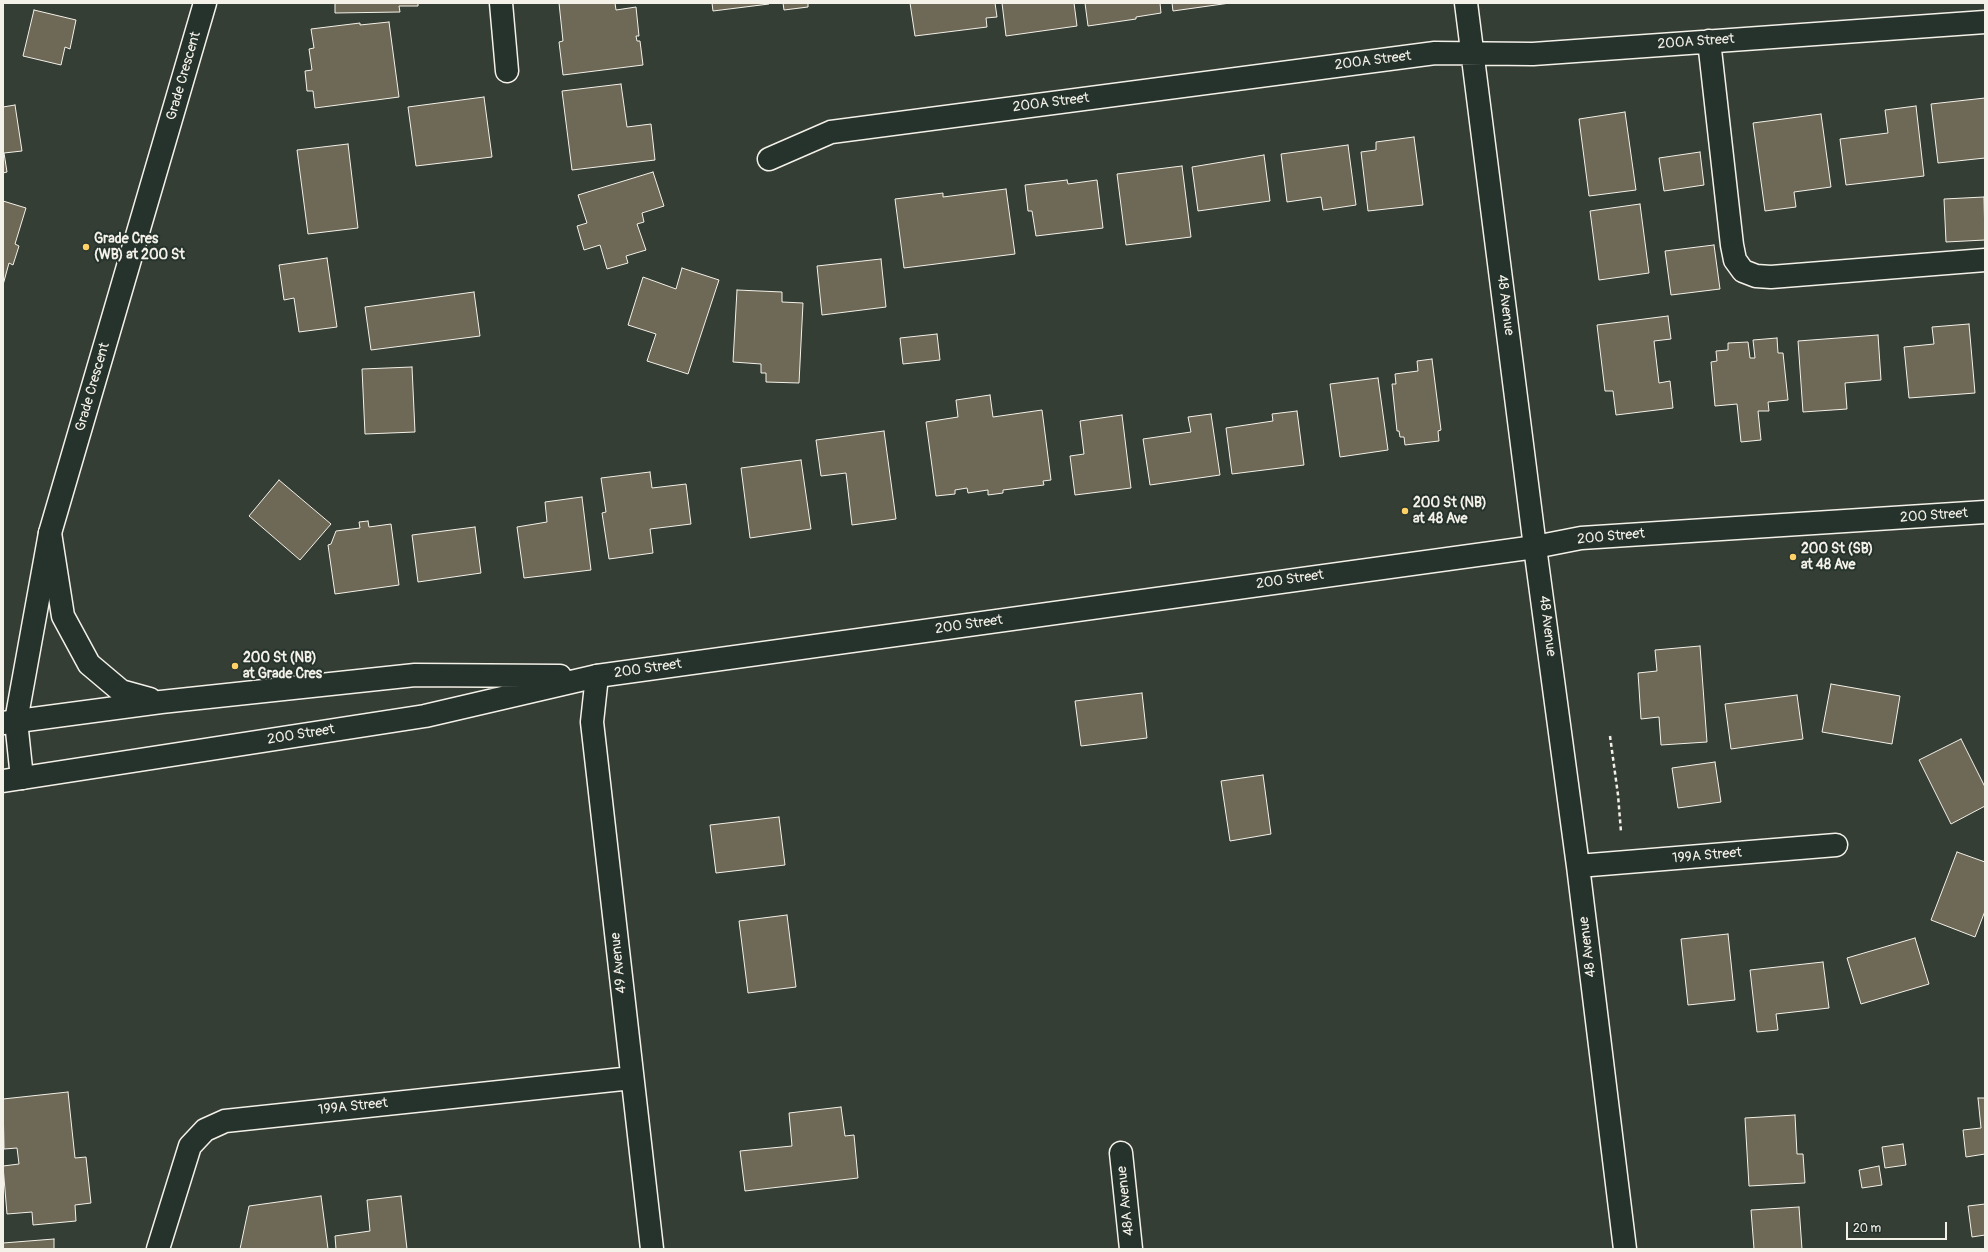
<!DOCTYPE html>
<html>
<head>
<meta charset="utf-8">
<style>
  body { margin:0 }
  #map { position:relative; width:1988px; height:1252px; overflow:hidden; background:#343e35; font-family:Pangolin,sans-serif }
  canvas { display:block }
  .frame { position:absolute; inset:0; border:4px solid #f4f1e8; pointer-events:none }
  .scale { position:absolute; left:1846px; top:1222px; width:101px; height:18px; box-sizing:border-box; border:2px solid #f4f1e8; border-top:0; padding-left:5px; font-size:12px; line-height:14px; white-space:nowrap; color:#f4f1e8; -webkit-text-stroke:3px #26332d; paint-order:stroke }
</style>
</head>
<body>
<div id="map">
<canvas width="1988" height="1252"></canvas>
<div class="frame"></div>
<div class="scale">20 m</div>
</div>
<script>
const ctx = document.querySelector('canvas').getContext('2d');
ctx.lineJoin = 'round';
function fillPath(path, color) { ctx.fillStyle = color; ctx.fill(path, 'evenodd'); }
const poly = rows => new Path2D(rows.map(r => 'M' + r).join(''));
function stroke(path, color, width, dash) { ctx.strokeStyle = color; ctx.lineWidth = width; ctx.lineCap = dash ? 'butt' : 'round'; ctx.setLineDash(dash || []); ctx.stroke(path); }
function write(font, color, halo, rows, align = 'center') {
  ctx.font = font + ' Pangolin,sans-serif'; ctx.lineWidth = 4; ctx.setLineDash([]); ctx.textBaseline = 'middle'; ctx.strokeStyle = halo; ctx.fillStyle = color; for (const [text, x, y, turn = 0] of rows) {
    ctx.save(); ctx.translate(x, y); ctx.rotate((+turn || 0) * Math.PI / 180); ctx.textAlign = isNaN(turn) ? turn : align; if (halo) ctx.strokeText(text, 0, 0); ctx.fillText(text, 0, 0); ctx.restore();
  }
}
const building = poly([
  [335,3,418,3,418,6,399,6,400,12,335,13,335,3],
  [559,3,615,3,616,10,636,7,639,36,636,36,637,41,640,41,643,65,563,75,559,42,563,41,559,3],
  [712,3,769,3,769,4,713,11,712,3],
  [783,3,810,3,808,3,808,7,784,10,783,3],
  [910,3,995,3,997,17,986,18,987,27,915,36,910,3],
  [1002,3,1074,3,1077,26,1006,36,1002,3],
  [1085,3,1160,3,1161,13,1136,17,1136,19,1088,26,1085,3],
  [1172,3,1230,3,1173,11,1172,3],
  [34,10,76,20,70,49,65,47,61,65,23,56,34,10],
  [389,22,399,97,315,108,313,91,307,91,305,71,312,70,309,49,314,48,311,29,360,23,360,25,389,22],
  [621,84,627,127,651,124,655,160,572,170,562,91,621,84],
  [484,97,492,157,416,166,408,107,484,97],
  [1985,98,1985,158,1938,163,1931,104,1985,98],
  [15,105,22,151,4,153,7,172,3,173,3,107,15,105],
  [1916,106,1924,176,1846,185,1840,139,1888,133,1885,110,1916,106],
  [1625,112,1636,190,1589,196,1579,119,1625,112],
  [1821,114,1831,187,1794,192,1796,207,1765,211,1753,123,1821,114],
  [1414,137,1423,205,1368,211,1361,152,1376,150,1376,142,1414,137],
  [348,144,358,228,308,234,297,150,348,144],
  [1348,145,1356,205,1323,210,1321,197,1287,202,1281,154,1348,145],
  [1700,152,1704,185,1664,191,1659,158,1700,152],
  [1264,155,1270,201,1198,211,1192,167,1264,155],
  [1182,166,1191,237,1126,245,1117,174,1182,166],
  [653,172,664,206,642,213,644,222,637,224,646,250,626,256,628,263,607,269,600,245,584,250,577,226,587,223,578,195,653,172],
  [1067,180,1068,184,1097,180,1103,228,1036,236,1032,211,1028,211,1025,185,1067,180],
  [1006,189,1015,254,904,268,895,199,943,193,943,197,1006,189],
  [1984,197,1985,240,1946,242,1944,199,1984,197],
  [3,201,26,208,15,244,19,246,13,265,9,263,3,285,3,201],
  [1640,204,1649,273,1599,280,1590,211,1640,204],
  [1714,245,1720,289,1671,295,1665,251,1714,245],
  [327,258,337,327,299,332,294,298,284,300,279,265,327,258],
  [881,259,886,307,822,315,817,266,881,259],
  [682,268,719,280,688,374,647,361,656,334,628,325,643,277,676,289,682,268],
  [737,290,782,292,782,302,803,303,799,383,766,382,766,373,761,373,761,364,733,362,737,290],
  [474,292,480,336,371,350,365,307,474,292],
  [1668,316,1671,339,1654,341,1659,383,1670,381,1673,408,1616,415,1613,391,1605,391,1597,325,1668,316],
  [1969,324,1975,393,1909,398,1904,347,1934,344,1932,327,1969,324],
  [937,334,940,360,903,364,900,338,937,334],
  [1878,335,1881,380,1845,383,1847,409,1803,412,1798,341,1878,335],
  [1777,338,1778,353,1783,353,1788,400,1768,402,1769,411,1758,411,1761,440,1741,442,1737,404,1715,406,1711,362,1717,361,1716,351,1728,350,1728,343,1748,342,1750,358,1755,358,1753,340,1777,338],
  [1432,359,1441,430,1438,431,1439,441,1405,445,1404,437,1400,437,1399,431,1397,431,1392,384,1396,384,1395,374,1418,371,1417,361,1432,359],
  [412,367,415,432,365,434,362,369,412,367],
  [1378,378,1388,450,1340,457,1330,384,1378,378],
  [990,395,993,417,1042,410,1051,480,1043,481,1044,485,1003,490,1003,493,988,495,988,490,968,493,967,488,955,490,955,494,936,496,926,422,958,417,956,400,990,395],
  [1297,411,1304,465,1232,474,1226,428,1273,421,1272,414,1297,411],
  [1211,414,1220,475,1150,485,1143,439,1191,432,1188,417,1211,414],
  [1122,415,1131,488,1075,495,1070,456,1084,454,1080,421,1122,415],
  [884,431,896,519,852,525,846,473,821,476,816,440,884,431],
  [801,460,811,529,750,538,741,468,801,460],
  [650,472,652,488,686,484,691,524,650,529,653,553,609,559,602,513,606,512,601,478,650,472],
  [279,480,331,524,300,560,249,516,279,480],
  [582,497,591,570,524,578,517,527,547,522,545,502,582,497],
  [368,521,369,527,391,524,399,585,335,594,328,545,331,544,336,531,360,528,359,522,368,521],
  [475,527,481,573,418,582,412,535,475,527],
  [1700,646,1707,742,1661,745,1659,717,1641,719,1638,673,1657,671,1655,650,1700,646],
  [1831,684,1900,696,1892,744,1822,732,1831,684],
  [1142,693,1147,738,1081,746,1075,701,1142,693],
  [1797,695,1803,739,1731,749,1725,704,1797,695],
  [1961,739,1985,787,1985,806,1951,824,1919,760,1961,739],
  [1715,762,1721,802,1678,808,1672,768,1715,762],
  [1263,775,1271,834,1230,841,1221,781,1263,775],
  [779,817,785,865,716,873,710,825,779,817],
  [1957,852,1985,862,1985,911,1975,937,1931,920,1957,852],
  [787,915,796,987,748,993,739,921,787,915],
  [1728,934,1735,1000,1688,1005,1681,939,1728,934],
  [1915,938,1929,984,1861,1004,1847,958,1915,938],
  [1823,962,1829,1008,1776,1014,1778,1030,1757,1032,1750,970,1823,962],
  [68,1092,75,1158,86,1157,91,1203,75,1205,76,1221,33,1225,32,1212,7,1214,3,1166,19,1164,17,1148,4,1149,3,1099,68,1092],
  [1978,1098,1985,1098,1985,1154,1966,1157,1963,1130,1981,1128,1978,1098],
  [841,1107,845,1136,854,1135,858,1178,745,1191,740,1151,792,1146,789,1113,841,1107],
  [1795,1115,1797,1154,1803,1154,1805,1183,1749,1186,1745,1118,1795,1115],
  [1903,1144,1906,1165,1885,1168,1882,1147,1903,1144],
  [1879,1166,1882,1185,1862,1188,1859,1170,1879,1166],
  [321,1196,328,1249,240,1249,249,1206,321,1196],
  [401,1196,407,1249,336,1249,335,1236,370,1231,367,1200,401,1196],
  [1985,1204,1985,1235,1972,1237,1968,1206,1985,1204],
  [1799,1207,1802,1249,1754,1249,1751,1210,1799,1207],
  [54,1239,54,1249,3,1249,3,1243,54,1239]
]);
fillPath(building, '#6e6857');
stroke(building, '#f4f1e8', 1);
const minor = poly([
  [501,3,507,71],
  [1466,3,1535,547,1578,866,1625,1249],
  [1709,41,1732,245,1735,260,1743,271,1756,276,1771,277,1985,260],
  [769,159,831,132,1435,53,1533,54,1985,22],
  [597,676,592,722,652,1249],
  [22,778,16,721,50,533,205,3],
  [1578,866,1836,845],
  [1121,1153,1131,1249],
  [158,1249,190,1146,205,1130,225,1121,632,1078]
]);
const major = poly([
  [50,533,63,616,89,664,121,691,150,699],
  [3,723,161,702,415,675,560,676],
  [3,781,425,716,597,676,1535,547,1581,538,1985,512]
]);
stroke(minor, '#f4f1e8', 25);
stroke(major, '#f4f1e8', 25);
stroke(poly([
  [1610,736,1618,795,1621,832]
]), '#f4f1e8', 2.5, [4, 3]);
stroke(minor, '#26332d', 22);
stroke(major, '#26332d', 22);
for (const [x, y, r, color] of [
  [86,247,4,"#ffd166"],
  [1405,511,4,"#ffd166"],
  [1793,557,4,"#ffd166"],
  [235,666,4,"#ffd166"]
]) { const dot = new Path2D(); dot.arc(x, y, r, 0, 2 * Math.PI); ctx.fillStyle = color; ctx.fill(dot); stroke(dot, '#26332d', 1.5); }
write('14px', '#f4f1e8', '#26332d', [
  ["200A Street",1696,42,-4],
  ["200A Street",1373,61,-7],
  ["Grade Crescent",184,76,-74],
  ["200A Street",1051,103,-7],
  ["48 Avenue",1505,305,83],
  ["Grade Crescent",93,387,-74],
  ["200 Street",1934,516,-4],
  ["200 Street",1611,537,-5],
  ["200 Street",1290,580,-8],
  ["200 Street",969,625,-8],
  ["48 Avenue",1547,626,83],
  ["200 Street",648,669,-8],
  ["200 Street",301,735,-9],
  ["199A Street",1707,856,-5],
  ["48 Avenue",1588,947,-97],
  ["49 Avenue",619,963,-96],
  ["199A Street",353,1107,-6],
  ["48A Avenue",1126,1201,-96]
]);
write('bold 14px', '#f4f1e8', '#26332d', [
  ["Grade Cres",94,239],
  ["(WB) at 200 St",94,255],
  ["200 St (NB)",1413,503],
  ["at 48 Ave",1413,519],
  ["200 St (SB)",1801,549],
  ["at 48 Ave",1801,565],
  ["200 St (NB)",243,658],
  ["at Grade Cres",243,674]
], 'left');
</script>
</body>
</html>
